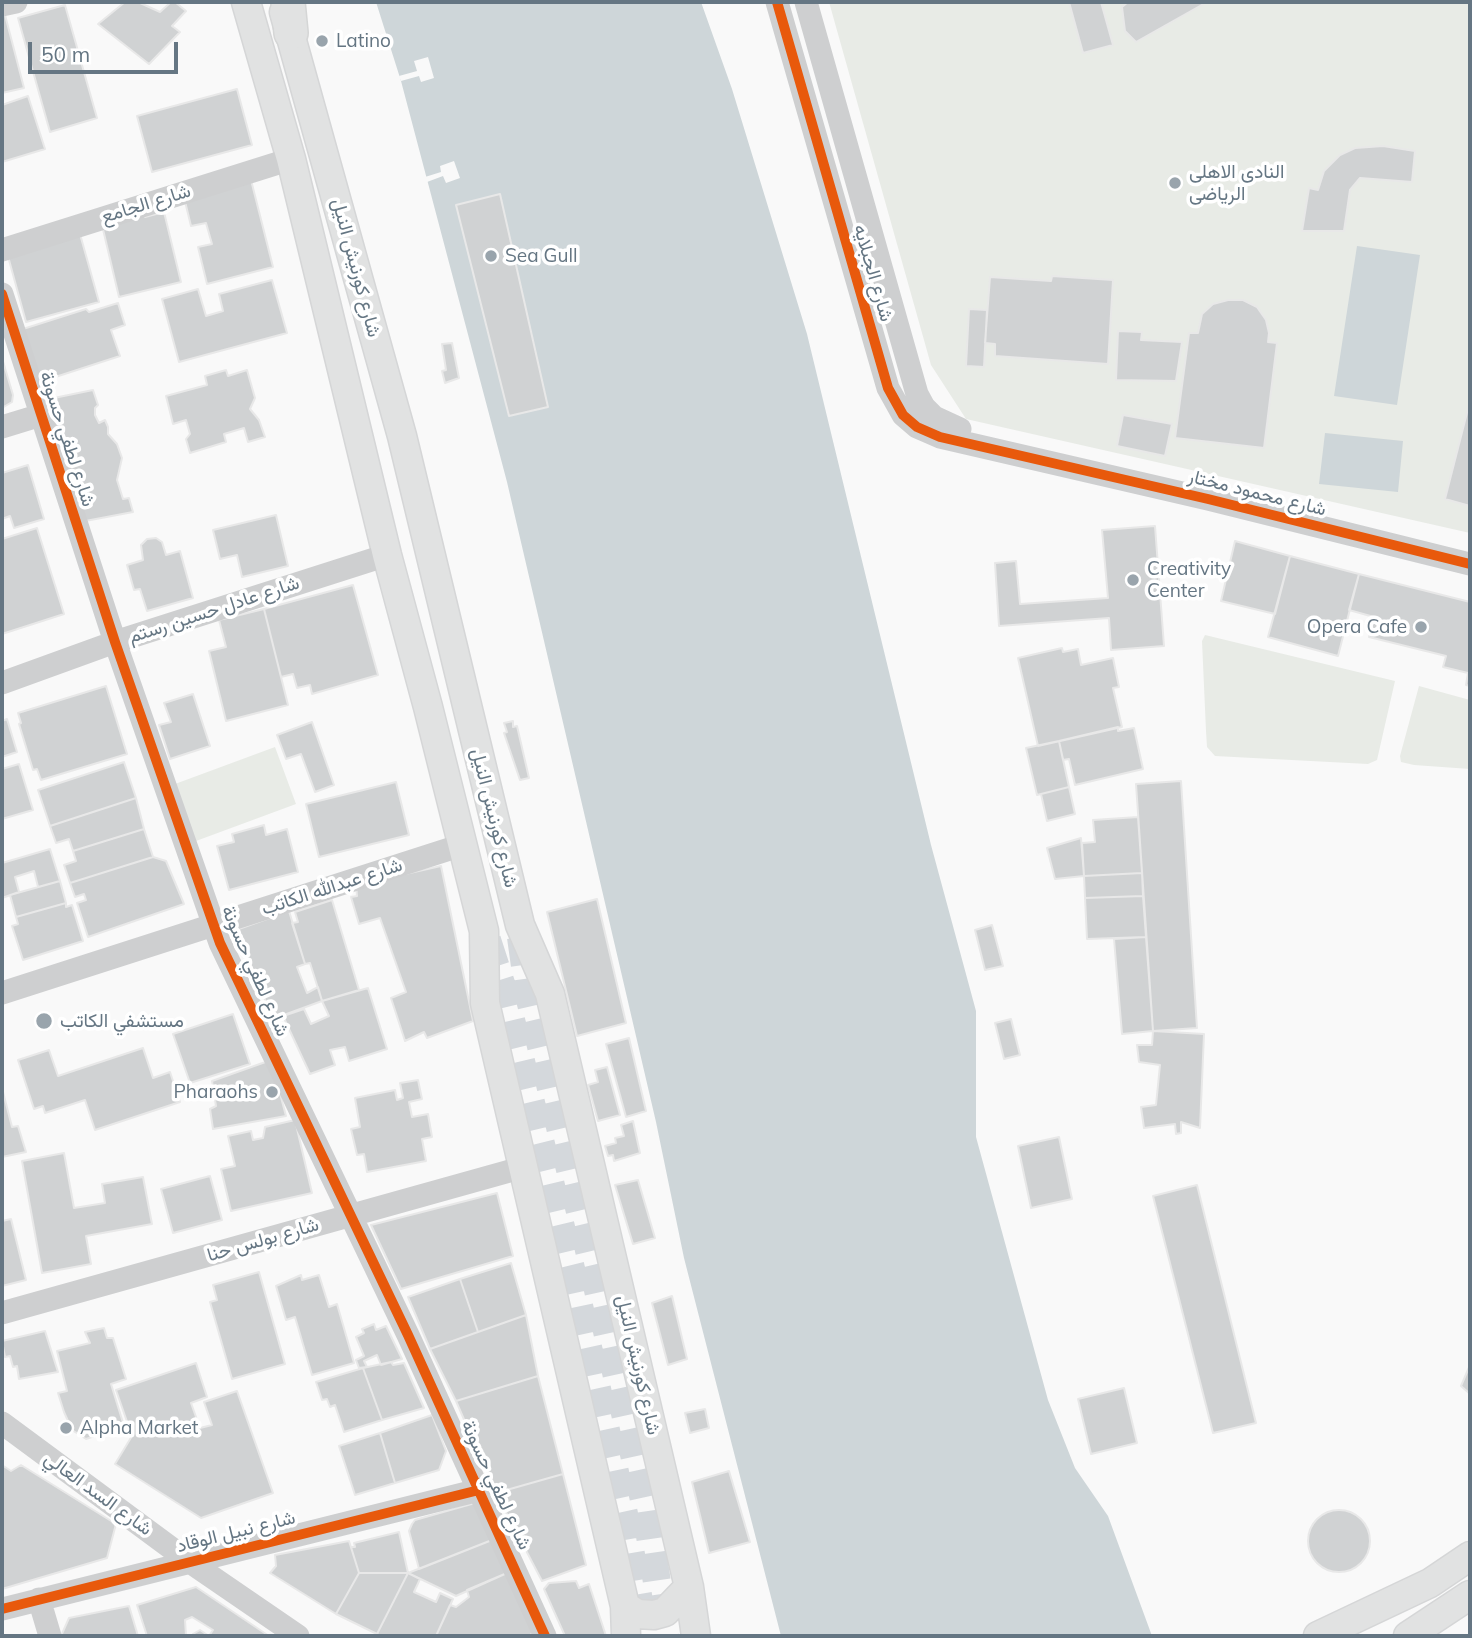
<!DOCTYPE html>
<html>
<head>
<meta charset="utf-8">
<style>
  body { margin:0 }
  #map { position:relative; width:1472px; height:1638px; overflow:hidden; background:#f9f9f9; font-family:Mulish,sans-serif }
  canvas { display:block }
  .frame { position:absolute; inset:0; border:4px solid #657683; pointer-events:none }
  .scale { position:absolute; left:28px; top:42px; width:150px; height:32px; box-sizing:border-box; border:4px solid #657683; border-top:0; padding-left:9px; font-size:21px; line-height:24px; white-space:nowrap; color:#657683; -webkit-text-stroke:5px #fff; paint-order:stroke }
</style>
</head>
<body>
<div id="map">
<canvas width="1472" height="1638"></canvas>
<div class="frame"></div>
<div class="scale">50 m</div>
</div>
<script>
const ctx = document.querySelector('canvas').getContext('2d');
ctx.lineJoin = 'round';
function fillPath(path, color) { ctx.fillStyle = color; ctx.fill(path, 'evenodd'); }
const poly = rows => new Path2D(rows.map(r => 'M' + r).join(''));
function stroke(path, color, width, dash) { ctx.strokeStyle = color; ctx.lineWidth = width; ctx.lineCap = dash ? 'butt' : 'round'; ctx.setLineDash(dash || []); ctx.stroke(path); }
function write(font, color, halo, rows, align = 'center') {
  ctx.font = font + ' Mulish,Vazirmatn,sans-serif'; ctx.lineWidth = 7; ctx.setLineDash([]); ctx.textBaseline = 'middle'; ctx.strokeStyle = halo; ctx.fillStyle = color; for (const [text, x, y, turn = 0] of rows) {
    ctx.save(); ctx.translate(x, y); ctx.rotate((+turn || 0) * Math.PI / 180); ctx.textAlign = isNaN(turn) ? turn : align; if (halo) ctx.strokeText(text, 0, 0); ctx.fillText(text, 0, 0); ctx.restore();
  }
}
fillPath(poly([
  [829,2,1470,2,1470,533,966,419,931,365],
  [1205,635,1395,681,1377,760,1368,764,1215,756,1207,747,1206,731,1202,641],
  [1419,686,1470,700,1470,769,1414,765,1401,762,1400,756],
  [275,747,296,804,196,841,175,784]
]), '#e8ebe6');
fillPath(poly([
  [376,2,701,2,732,89,807,334,931,845,976,1011,976,1137,1048,1400,1075,1468,1108,1516,1152,1636,781,1636,684,1258,656,1122,507,482,401,81],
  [1357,246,1420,255,1397,405,1334,396],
  [1325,433,1403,441,1398,492,1319,484]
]), '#ced6d9');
fillPath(poly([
  [428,57,434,78,421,82,419,76,401,81,399,76,417,71,414,61],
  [454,161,460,178,446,183,443,176,427,182,425,177,441,172,440,166]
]), '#f9f9f9');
const building = poly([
  [125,2,138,2,160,12,171,2,175,2,186,11,172,26,180,32,149,64,98,24,125,2],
  [1069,2,1101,2,1113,45,1083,53,1069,2],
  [1128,2,1207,2,1136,42,1125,31,1122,7,1128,2],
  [65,5,97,118,50,132,18,18,65,5],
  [2,11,4,11,24,88,2,93,2,11],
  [237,89,252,145,152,172,137,116,237,89],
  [28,96,45,149,2,162,2,105,28,96],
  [1383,146,1415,151,1412,182,1360,178,1350,190,1344,231,1302,231,1309,188,1318,190,1324,171,1340,155,1355,148,1383,146],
  [250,176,273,267,207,284,198,247,212,244,206,223,191,226,183,193,250,176],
  [500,194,548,407,509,416,456,205,500,194],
  [143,208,145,217,164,212,181,282,119,297,102,225,143,208],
  [78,227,99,302,26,322,6,249,78,227],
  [1052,276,1113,280,1108,364,995,356,995,344,985,343,990,277,1051,281,1052,276],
  [272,280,287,333,179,362,162,299,198,289,206,316,223,311,219,294,272,280],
  [1228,300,1243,300,1257,307,1266,320,1269,333,1268,342,1277,343,1264,448,1175,438,1189,333,1198,333,1202,314,1213,304,1228,300],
  [118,303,125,325,111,330,120,356,40,382,23,329,86,309,89,312,118,303],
  [969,309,987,310,984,367,966,366,969,309],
  [1118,331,1142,332,1141,340,1182,342,1176,381,1116,380,1118,331],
  [452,343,459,378,445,383,442,371,446,370,442,344,452,343],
  [2,358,13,395,12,402,2,408,2,358],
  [226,370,228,376,247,370,255,398,250,409,259,420,265,437,248,442,244,428,224,434,226,442,190,453,186,439,190,434,186,420,173,424,166,396,207,385,205,376,226,370],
  [93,390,98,405,95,408,95,415,99,423,105,420,108,427,108,434,117,444,122,458,117,480,123,499,129,498,133,512,80,522,49,399,93,390],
  [1470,401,1470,506,1445,499,1470,401],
  [1123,415,1172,424,1165,456,1117,446,1123,415],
  [28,465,44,519,14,528,10,516,2,519,2,473,28,465],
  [276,515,288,566,242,577,237,555,220,559,213,530,276,515],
  [1155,526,1164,646,1111,650,1109,618,999,626,995,563,1016,561,1020,604,1108,598,1102,530,1155,526],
  [37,528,64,614,2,634,2,539,37,528],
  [156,538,162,542,166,555,180,551,193,598,147,611,140,589,134,590,127,565,143,560,141,545,147,539,156,538],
  [1235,541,1290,556,1275,614,1221,601,1235,541],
  [1290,556,1359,574,1338,656,1268,637,1290,556],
  [1359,574,1470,602,1470,686,1466,685,1468,673,1443,667,1446,656,1369,637,1374,617,1349,610,1359,574],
  [353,585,378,675,312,694,310,685,297,688,293,674,281,677,264,609,353,585],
  [264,609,288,705,226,721,209,651,226,647,219,620,264,609],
  [1062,648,1063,652,1078,649,1081,665,1113,658,1119,687,1113,688,1122,727,1038,746,1018,658,1062,648],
  [106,686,127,754,41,780,37,769,33,770,19,724,21,723,18,713,106,686],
  [193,694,210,746,170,759,159,725,171,722,164,703,193,694],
  [7,719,17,752,2,757,2,721,7,719],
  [513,721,513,727,517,726,529,778,520,780,504,733,507,732,504,723,513,721],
  [312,722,334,785,315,792,301,754,286,759,277,735,312,722],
  [1118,727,1118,731,1134,728,1143,769,1075,785,1069,759,1063,760,1059,741,1118,727],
  [1059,741,1069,787,1037,795,1026,748,1059,741],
  [124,762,136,798,50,826,38,790,124,762],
  [19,764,33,810,2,819,2,769,19,764],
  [1181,781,1197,1028,1153,1031,1136,784,1181,781],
  [396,782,409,835,319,857,306,804,396,782],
  [1069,787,1075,814,1047,821,1041,794,1069,787],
  [136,798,144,829,73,851,69,839,56,843,50,826,136,798],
  [1138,817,1142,873,1084,876,1082,843,1095,842,1093,820,1138,817],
  [264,825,266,835,287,829,298,872,229,890,217,846,234,842,232,834,264,825],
  [144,829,153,857,70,883,64,865,76,861,73,851,144,829],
  [1081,838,1084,876,1055,879,1047,848,1081,838],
  [50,849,60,881,38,887,34,871,15,877,19,892,2,898,2,863,50,849],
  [153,857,166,861,184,904,88,937,77,903,86,900,84,894,75,897,70,883,153,857],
  [441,866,473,1021,427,1038,424,1032,405,1041,391,998,406,992,380,918,359,924,351,897,357,896,356,885,441,866],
  [1142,873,1143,896,1085,898,1084,876,1142,873],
  [60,881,66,903,16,917,10,895,60,881],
  [1143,896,1146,937,1087,939,1085,898,1143,896],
  [597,899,626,1023,577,1036,547,912,597,899],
  [332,900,359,990,322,1001,310,963,305,964,292,923,298,922,295,912,332,900],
  [66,903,66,907,72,905,83,941,23,960,12,926,18,924,16,917,66,903],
  [289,911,305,964,297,967,307,993,318,987,322,1001,273,1019,236,930,289,911],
  [992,925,1003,966,985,970,975,930,992,925],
  [1146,937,1153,1031,1122,1034,1114,939,1146,937],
  [368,988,387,1049,349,1061,345,1047,330,1050,335,1065,310,1074,283,1016,304,1009,311,1024,329,1016,322,1001,368,988],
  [233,1014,250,1064,190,1083,173,1034,233,1014],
  [1011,1019,1020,1055,1004,1059,995,1023,1011,1019],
  [1153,1031,1204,1034,1200,1128,1181,1122,1181,1133,1176,1134,1175,1124,1144,1128,1141,1107,1156,1105,1160,1065,1139,1062,1137,1045,1152,1045,1153,1031],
  [629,1038,646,1111,626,1117,606,1044,629,1038],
  [143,1048,153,1078,170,1072,180,1102,95,1130,85,1100,45,1113,43,1106,34,1109,18,1060,49,1050,58,1076,143,1048],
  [271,1060,286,1116,213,1129,210,1109,216,1106,212,1081,271,1060],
  [607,1067,620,1115,598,1121,588,1085,598,1082,595,1070,607,1067],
  [418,1080,422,1099,409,1102,412,1117,428,1114,432,1137,422,1139,426,1161,367,1172,364,1154,357,1155,351,1129,360,1127,355,1098,395,1090,397,1100,403,1098,400,1083,418,1080],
  [2,1088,12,1127,18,1126,26,1152,2,1157,2,1088],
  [295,1120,312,1193,231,1211,221,1169,235,1166,228,1136,251,1131,253,1140,263,1138,265,1127,295,1120],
  [633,1121,640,1153,614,1161,613,1155,608,1156,605,1146,616,1143,615,1138,624,1136,621,1125,633,1121],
  [1059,1137,1072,1199,1031,1208,1018,1146,1059,1137],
  [64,1153,74,1208,105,1203,102,1184,143,1177,152,1224,86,1236,91,1264,42,1273,22,1161,64,1153],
  [210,1176,222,1220,173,1233,161,1189,210,1176],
  [638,1180,655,1238,633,1244,615,1185,638,1180],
  [1197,1185,1256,1423,1213,1433,1153,1196,1197,1185],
  [497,1193,513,1256,401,1289,371,1225,497,1193],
  [11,1219,26,1280,2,1286,2,1221,11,1219],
  [511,1263,526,1315,478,1332,460,1279,511,1263],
  [259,1272,285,1364,232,1379,210,1302,217,1300,213,1285,259,1272],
  [301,1275,302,1280,319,1275,329,1307,337,1304,354,1363,312,1375,295,1317,286,1320,276,1286,301,1275],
  [460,1279,478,1332,430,1349,408,1297,460,1279],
  [672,1296,687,1359,668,1365,652,1303,672,1296],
  [526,1315,538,1376,456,1401,430,1349,526,1315],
  [374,1324,376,1330,386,1326,402,1359,381,1365,377,1355,364,1361,367,1367,359,1368,356,1360,364,1356,356,1337,364,1333,362,1329,374,1324],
  [104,1328,107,1338,113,1338,126,1379,111,1384,124,1426,86,1439,72,1430,64,1412,58,1393,67,1391,57,1351,90,1343,85,1332,104,1328],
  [45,1331,58,1372,19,1379,17,1366,13,1367,10,1356,5,1357,2,1341,45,1331],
  [391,1362,393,1365,404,1363,424,1408,382,1420,363,1368,391,1362],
  [196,1363,207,1397,191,1403,200,1428,212,1425,204,1402,237,1391,273,1493,201,1518,115,1464,132,1436,116,1390,196,1363],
  [1470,1365,1470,1394,1461,1386,1470,1365],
  [363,1368,382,1420,344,1432,335,1405,330,1407,327,1399,322,1400,316,1382,363,1368],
  [538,1376,563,1474,496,1493,456,1401,538,1376],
  [1124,1388,1137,1443,1091,1454,1078,1399,1124,1388],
  [705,1409,709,1428,690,1433,685,1413,705,1409],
  [432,1415,446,1451,439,1470,395,1483,380,1433,432,1415],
  [380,1433,395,1483,355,1495,339,1446,380,1433],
  [2,1465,11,1471,21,1465,116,1524,107,1558,2,1589,2,1465],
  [729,1471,750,1542,709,1553,692,1482,729,1471],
  [563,1474,586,1565,542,1581,496,1493,563,1474],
  [475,1503,492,1540,419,1569,409,1531,412,1524,415,1520,475,1503],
  '1308 1541a31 31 0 1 1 62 0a31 31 0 1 1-62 0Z',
  [399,1532,408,1573,359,1573,351,1547,355,1547,354,1543,399,1532],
  [492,1540,507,1573,456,1596,408,1573,492,1540],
  [349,1541,359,1573,336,1614,270,1573,276,1566,275,1555,349,1541],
  [359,1573,408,1573,377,1634,336,1614,359,1573],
  [408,1573,420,1579,414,1592,436,1602,440,1593,453,1599,436,1636,381,1636,377,1634,408,1573],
  [507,1573,535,1632,528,1636,436,1636,450,1605,456,1607,469,1597,467,1590,507,1573],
  [576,1581,579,1588,589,1584,606,1636,565,1636,544,1589,549,1583,576,1581],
  [196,1587,269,1636,193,1636,193,1634,200,1630,209,1636,213,1630,192,1617,185,1620,186,1636,147,1636,137,1605,196,1587],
  [129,1606,138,1636,61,1636,69,1618,129,1606]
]);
fillPath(building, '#d0d2d3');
stroke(building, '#e8e8e8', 2);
stroke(poly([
  [521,937,529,995,593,1267,646,1509,665,1636],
  [487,940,506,999,572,1273,624,1514,645,1636]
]), '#d4d8dc', 28, [28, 14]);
const major = poly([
  [246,2,291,159,387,555,428,707,484,931,485,1003,625,1606,626,1636],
  [284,12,402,436,520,925,550,994,689,1587,696,1636],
  [625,1606,637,1614,654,1615,665,1612,689,1587],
  [1318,1636,1430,1583,1470,1556],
  [1408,1636,1470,1595]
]);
const highway = poly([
  [288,2,291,33]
]);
stroke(major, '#d5d6d7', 31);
stroke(highway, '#d5d6d6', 36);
stroke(poly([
  [777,2,888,388,903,415,917,427,940,437,1208,499,1470,564],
  [806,2,917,394,924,407,934,417,960,429],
  [2,5,16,2],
  [2,250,291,159],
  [2,294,115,642,220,943,408,1335,545,1636],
  [2,427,41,415],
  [2,683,115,642,387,555],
  [2,993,462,845],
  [2,1313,524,1167],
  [2,1423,190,1562,298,1636],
  [39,1599,50,1636],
  [2,1609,479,1490]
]), '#cecfd0', 23);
stroke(major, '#e1e2e2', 28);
stroke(highway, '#e1e2e2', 33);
stroke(poly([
  [777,2,888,388,903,415,917,427,940,437,1208,499,1470,564],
  [2,294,115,642,220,943,408,1335,545,1636],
  [2,1609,479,1490]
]), '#e8590c', 10);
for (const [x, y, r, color] of [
  [322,41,7,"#99a4ac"],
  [1175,183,7,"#99a4ac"],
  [491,256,7,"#99a4ac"],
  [1133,580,7,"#99a4ac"],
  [1421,627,7,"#99a4ac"],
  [44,1021,9,"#99a4ac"],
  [272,1092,7,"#99a4ac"],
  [66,1428,7,"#99a4ac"]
]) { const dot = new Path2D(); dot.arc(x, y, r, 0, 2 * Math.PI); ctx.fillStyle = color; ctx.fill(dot); stroke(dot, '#fff', 2.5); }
write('19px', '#657683', '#fff', [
  ["Latino",336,41],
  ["النادى الاهلى",1189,172],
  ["الرياضى",1189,194],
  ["Sea Gull",505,256],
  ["Creativity",1147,569],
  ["Center",1147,591],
  ["Opera Cafe",1407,627,"right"],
  ["مستشفي الكاتب",60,1021],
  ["Pharaohs",258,1092,"right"],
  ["Alpha Market",80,1428]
], 'left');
write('19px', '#657683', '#fff', [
  ["شارع الجامع",146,204,-17],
  ["شارع كورنيش النيل",356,268,75],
  ["شارع الجبلايه",873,273,74],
  ["شارع لطفي حسونة",67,439,72],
  ["شارع محمود مختار",1257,493,14],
  ["شارع عادل حسين رستم",214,610,-18],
  ["شارع كورنيش النيل",494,818,76],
  ["شارع عبدالله الكاتب",332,887,-18],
  ["شارع لطفي حسونة",255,971,66],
  ["شارع بولس حنا",263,1240,-16],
  ["شارع كورنيش النيل",638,1365,77],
  ["شارع لطفي حسونة",496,1485,65],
  ["شارع السد العالي",98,1494,36],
  ["شارع نبيل الوقاد",236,1532,-14]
]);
</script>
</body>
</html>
